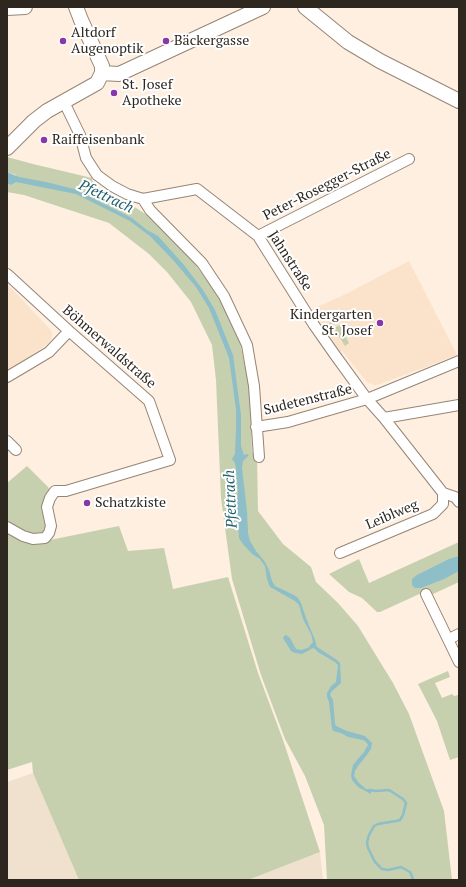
<!DOCTYPE html>
<html>
<head>
<meta charset="utf-8">
<style>
  body { margin:0 }
  #map { position:relative; width:466px; height:887px; overflow:hidden; background:#feefe0; font-family:"PT Serif",serif }
  canvas { display:block }
  .frame { position:absolute; inset:0; border:8px solid #2e2720; pointer-events:none }
</style>
</head>
<body>
<div id="map">
<canvas width="466" height="887"></canvas>
<div class="frame"></div>
</div>
<script>
const ctx = document.querySelector('canvas').getContext('2d');
ctx.lineJoin = 'round';
function fillPath(path, color) { ctx.fillStyle = color; ctx.fill(path, 'evenodd'); }
const poly = rows => new Path2D(rows.map(r => 'M' + r).join(''));
function stroke(path, color, width, dash) { ctx.strokeStyle = color; ctx.lineWidth = width; ctx.lineCap = dash ? 'butt' : 'round'; ctx.setLineDash(dash || []); ctx.stroke(path); }
function write(font, color, halo, rows, align = 'center') {
  ctx.font = font + ' "PT Serif",serif'; ctx.lineWidth = 4; ctx.setLineDash([]); ctx.textBaseline = 'middle'; ctx.strokeStyle = halo; ctx.fillStyle = color; for (const [text, x, y, turn = 0] of rows) {
    ctx.save(); ctx.translate(x, y); ctx.rotate((+turn || 0) * Math.PI / 180); ctx.textAlign = isNaN(turn) ? turn : align; if (halo) ctx.strokeText(text, 0, 0); ctx.fillText(text, 0, 0); ctx.restore();
  }
}
fillPath(poly([
  [33,773,79,880,7,880,7,782],
  [320,852,323,880,248,880]
]), '#efe1ce');
fillPath(poly([
  [409,261,457,355,380,384,375,385,368,383,342,351,340,352,313,309,346,294],
  [7,284,50,329,52,333,52,336,50,341,43,347,20,363,7,371]
]), '#fbe2ca');
fillPath(poly([
  [7,157,33,164,92,178,93,185,130,204,162,225,187,253,219,297,240,342,250,392,252,452,256,453,257,454,258,511,283,544,311,567,316,582,338,603,358,626,393,683,409,714,444,811,452,880,327,880,324,825,305,776,285,739,261,675,232,579,221,498,216,380,212,345,191,302,167,272,149,254,109,223,24,195,7,192,7,184,11,185,16,175,7,172],
  [343,316,344,319,325,329,324,326],
  [340,325,349,343,345,346,335,330,329,334,327,331],
  [27,466,48,487,50,490,43,512,46,530,45,532,42,534,35,534,24,531,7,524,7,483],
  [119,526,128,551,164,548,173,589,228,577,258,673,283,740,320,852,248,880,79,880,33,773,32,762,7,770,7,531,30,544],
  [459,542,459,582,431,595,428,590,380,612,377,612,362,598,349,592,329,574,359,559,369,583],
  [448,671,450,677,435,683,442,698,452,694,454,696,458,695,459,697,459,757,450,760,437,721,418,684]
]), '#c6d0ae');
fillPath(poly([
  [7,172,19,177,46,182,74,189,132,218,147,230,158,236,184,265,203,290,215,310,233,355,241,415,241,446,244,455,247,454,249,455,243,461,242,468,247,511,248,533,250,541,256,551,265,562,269,570,272,581,275,586,294,595,298,598,301,603,306,618,315,640,317,647,337,660,340,663,341,683,331,692,330,695,333,700,335,724,336,726,347,731,365,736,372,743,371,749,366,756,358,766,355,771,354,776,359,783,366,789,371,790,371,794,358,787,352,780,351,775,353,765,357,760,364,752,368,745,366,742,363,740,348,737,341,733,333,731,332,728,329,702,327,697,327,693,331,686,336,682,338,665,335,662,318,652,315,649,313,648,302,654,295,653,291,651,283,638,284,636,286,635,290,638,296,649,301,650,308,648,313,642,311,634,303,619,299,605,295,601,270,587,267,579,265,566,262,562,260,559,252,554,243,544,239,538,237,502,238,491,236,469,235,463,232,459,235,454,236,428,236,410,233,387,229,358,209,308,196,287,173,260,151,237,130,221,76,194,16,182,11,185,7,184],
  [459,556,459,571,444,579,421,588,415,588,412,585,412,579,417,575,449,559]
]), '#8ebec7');
stroke(poly([
  [369,790,376,791,389,790,403,799,406,803,403,815,400,820,396,821,378,824,374,826,369,835,367,842,368,848,375,862,382,869,388,870,401,867,410,872,413,879,412,880]
]), '#8ebec7', 2.5);
const street = poly([
  [64,102,80,135,86,158,97,175,112,186,127,194,143,199,197,189,258,236,314,325,335,355,367,399,384,418,443,493],
  [143,199,150,210,202,263,224,296,247,345,254,386,259,457],
  [258,236,409,159],
  [7,274,69,331,149,401,170,460,66,491,55,491,50,498,47,507,51,526,49,533,45,538,33,539,23,536,7,527],
  [7,377,24,367,49,352,69,331],
  [384,418,459,405],
  [256,427,288,422,367,399,459,361],
  [7,441,16,450],
  [443,493,455,497,459,502],
  [340,553,433,514,443,504,443,493],
  [426,594,459,662],
  [449,639,459,634]
]);
const secondary = poly([
  [305,7,348,42,380,61,459,101],
  [7,8,25,7],
  [102,73,119,74,263,7],
  [7,148,34,121,47,111,97,83,102,73,102,66,81,20,76,7]
]);
stroke(street, '#968574', 12);
stroke(secondary, '#968574', 16);
stroke(street, '#fff', 10);
stroke(secondary, '#fff', 14);
for (const [x, y, r, color] of [
  [63,41,4,"#8837a7"],
  [166,41,4,"#8837a7"],
  [114,93,4,"#8837a7"],
  [44,140,4,"#8837a7"],
  [380,323,4,"#8837a7"],
  [87,503,4,"#8837a7"]
]) { const dot = new Path2D(); dot.arc(x, y, r, 0, 2 * Math.PI); ctx.fillStyle = color; ctx.fill(dot); stroke(dot, '#fff', 1.5); }
write('14px', '#2e2720', '#fff', [
  ["Altdorf",71,33],
  ["Augenoptik",71,49],
  ["Bäckergasse",174,41],
  ["St. Josef",122,85],
  ["Apotheke",122,101],
  ["Raiffeisenbank",52,140],
  ["Kindergarten",372,315,"right"],
  ["St. Josef",372,331,"right"],
  ["Schatzkiste",95,503]
], 'left');
write('14px', '#2e2720', '#fff', [
  ["Peter-Rosegger-Straße",327,185,-27],
  ["Jahnstraße",290,261,57],
  ["Böhmerwaldstraße",109,347,41],
  ["Sudetenstraße",308,400,-14],
  ["Leiblweg",392,515,-23]
]);
write('italic 15px', '#21616d', '#fff', [
  ["Pfettrach",106,197,25],
  ["Pfettrach",231,499,-93]
]);
</script>
</body>
</html>
